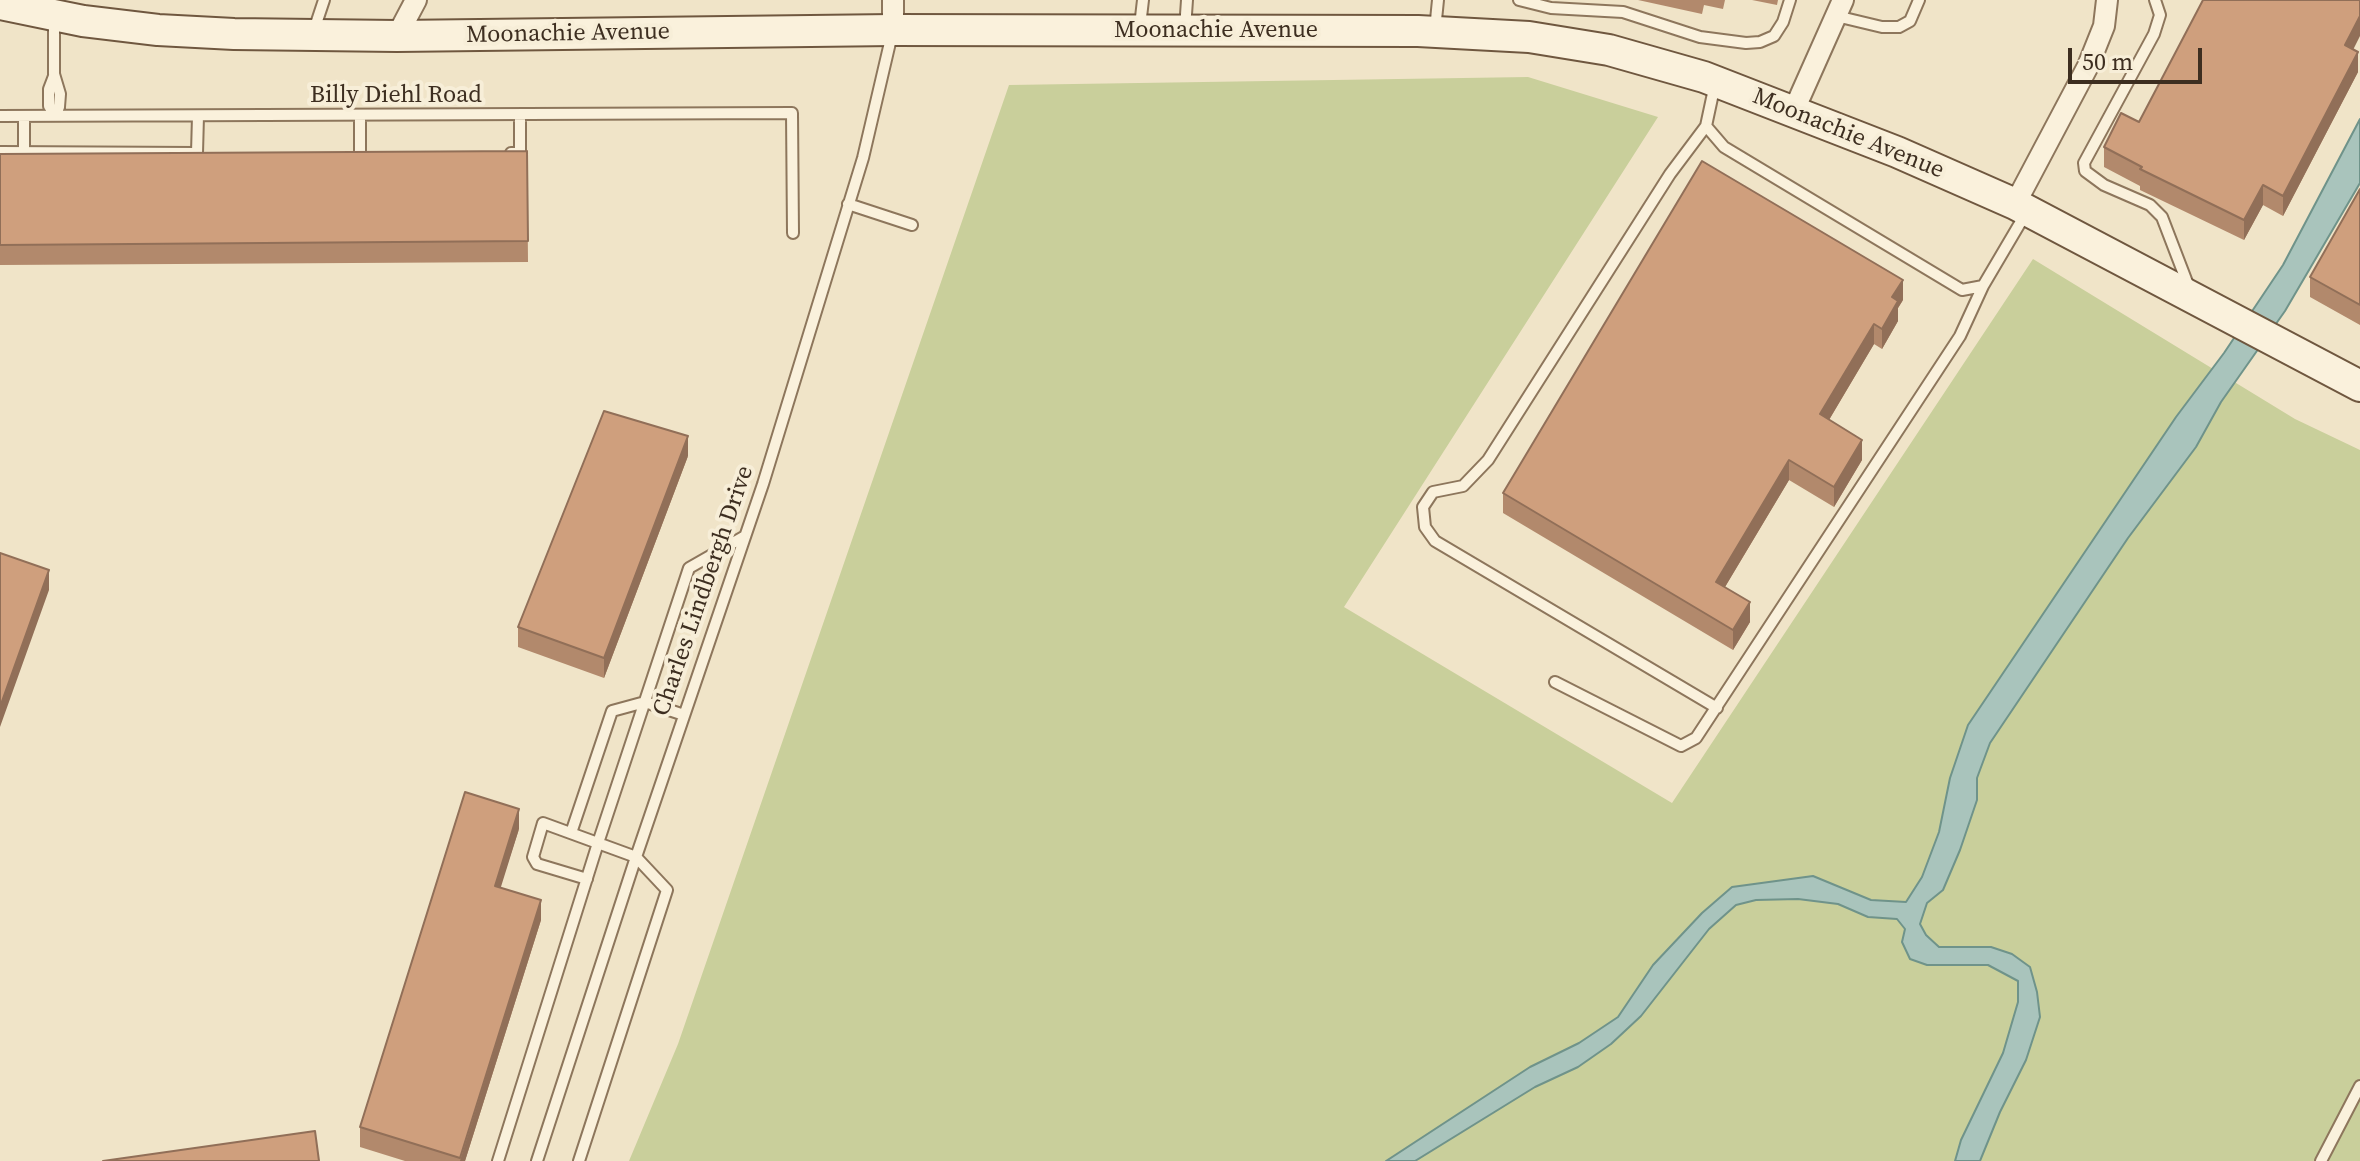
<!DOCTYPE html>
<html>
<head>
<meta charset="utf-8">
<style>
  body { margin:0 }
  #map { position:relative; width:2360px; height:1161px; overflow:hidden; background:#f0e4c8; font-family:"Source Serif 4",serif }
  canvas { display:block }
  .scale { position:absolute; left:2068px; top:48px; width:134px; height:36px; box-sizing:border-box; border:4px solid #3d2e20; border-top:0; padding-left:10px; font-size:24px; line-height:28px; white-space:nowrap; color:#3d2e20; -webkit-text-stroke:6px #f7eed8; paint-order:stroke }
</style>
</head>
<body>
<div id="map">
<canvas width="2360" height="1161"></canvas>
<div class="scale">50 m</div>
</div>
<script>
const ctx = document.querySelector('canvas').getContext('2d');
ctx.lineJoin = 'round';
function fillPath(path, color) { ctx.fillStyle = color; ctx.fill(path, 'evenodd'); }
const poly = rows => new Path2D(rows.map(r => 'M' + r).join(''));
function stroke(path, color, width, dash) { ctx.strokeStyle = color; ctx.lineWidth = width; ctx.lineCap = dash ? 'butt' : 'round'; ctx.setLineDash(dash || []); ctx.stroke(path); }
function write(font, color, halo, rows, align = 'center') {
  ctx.font = font + ' "Source Serif 4",serif'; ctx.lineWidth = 8; ctx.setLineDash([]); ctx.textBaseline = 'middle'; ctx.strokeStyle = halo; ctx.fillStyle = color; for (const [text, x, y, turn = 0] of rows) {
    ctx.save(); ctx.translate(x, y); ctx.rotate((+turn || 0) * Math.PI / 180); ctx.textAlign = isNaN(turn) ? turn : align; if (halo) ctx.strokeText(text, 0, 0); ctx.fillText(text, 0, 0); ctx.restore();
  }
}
fillPath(poly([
  [1528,77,1658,117,1344,607,1672,803,2033,259,2295,419,2360,450,2360,1161,629,1161,678,1044,1009,85]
]), '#c9cf9b');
const water = poly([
  [2360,119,2360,183,2285,311,2221,402,2196,447,2128,538,1990,743,1977,778,1977,800,1960,850,1943,890,1927,903,1920,924,1926,935,1939,947,1991,947,2012,954,2030,967,2037,992,2040,1017,2026,1060,2000,1112,1980,1161,1955,1161,1961,1140,2003,1053,2018,1002,2018,981,1988,965,1927,965,1910,959,1902,942,1905,929,1897,919,1868,917,1838,904,1798,899,1756,900,1736,905,1709,929,1641,1016,1611,1044,1578,1067,1535,1087,1415,1161,1386,1161,1530,1067,1579,1043,1618,1017,1653,965,1702,913,1732,887,1813,876,1871,900,1906,902,1922,877,1939,832,1950,778,1968,725,2176,417,2224,353,2283,265,2360,119]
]);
fillPath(water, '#a9c4bc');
stroke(water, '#6f938a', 2);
const lane = poly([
  [1519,0,1551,8,1623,12,1700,37,1746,43,1760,42,1774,36,1783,22,1790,0],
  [2155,0,2160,15,2154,34,2084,163,2085,171,2104,185,2150,205,2162,217,2190,290],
  [1836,16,1882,27,1899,27,1910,21,1919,0],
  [1140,26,1143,0],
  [1185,29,1187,0],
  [1435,30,1438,0],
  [313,33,324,0],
  [54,76,49,89,49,106,54,113],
  [1715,84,1706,126,1724,147,1962,290,1983,286],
  [0,116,792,113,793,233],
  [24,116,24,152],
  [54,116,59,107,60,94,54,74,54,19],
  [1706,126,1670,174,1488,460,1463,486,1433,492,1423,507,1425,527,1435,541,1717,708],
  [0,152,195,153],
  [197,153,198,116],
  [511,153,520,153,520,116],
  [360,154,360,116],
  [848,204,912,225],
  [1555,682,1681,746,1696,738,1960,336,1983,286,2026,213],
  [571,833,612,711,645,702,684,715],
  [498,1161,598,843,689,568,745,536],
  [537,1161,636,857,763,484,863,158,892,34],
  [579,1161,667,890,636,857,543,823,533,857,537,864,587,879],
  [2321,1161,2360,1086]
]);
const street = poly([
  [893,0,893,30],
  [397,36,416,0],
  [1794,110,1843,0],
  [2015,204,2088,66,2104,26,2107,0]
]);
const secondary = poly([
  [0,4,83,21,158,30,234,34,397,36,893,30,1418,31,1529,37,1609,50,1704,77,1897,152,2015,204,2360,386]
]);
stroke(lane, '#8d765c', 14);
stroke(street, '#8d765c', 24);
stroke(secondary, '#6f573f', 34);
stroke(lane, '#faf1dc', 10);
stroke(street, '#faf1dc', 20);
stroke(secondary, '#faf1dc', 30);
fillPath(poly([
  [1638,0,1725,0,1723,9,1704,5,1702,14],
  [1752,0,1778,0,1777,5],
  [2353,50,2358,72,2283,216,2263,205,2244,240,2140,190,2140,186,2104,167,2104,147,2139,122],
  [527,151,528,262,0,265,0,154],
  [2360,189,2360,325,2310,297,2310,277],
  [1903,300,1898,308,1898,321,1882,349,1874,344,1829,420,1862,460,1834,507,1789,480,1725,587,1750,622,1733,650,1503,513,1503,493],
  [688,456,604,678,518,647,518,627],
  [519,829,500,887,541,920,465,1161,405,1161,360,1147,360,1127]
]), '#b2896c');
fillPath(poly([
  [2360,16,2360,36,2345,66,2345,45],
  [2358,52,2358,72,2283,216,2283,196],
  [2263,185,2263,205,2244,240,2244,220],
  [1903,280,1903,300,1898,308,1898,321,1882,349,1882,329,1892,297],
  [1874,324,1874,344,1820,435,1820,414],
  [688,436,688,456,604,678,604,658],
  [1862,440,1862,460,1834,507,1834,487],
  [1789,460,1789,480,1716,602,1716,582],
  [49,570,49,590,0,727,0,707],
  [1750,602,1750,622,1733,650,1733,630],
  [519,809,519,829,495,906,495,886],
  [541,900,541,920,465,1161,460,1161]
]), '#916f58');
const building = poly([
  [2203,0,2360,0,2360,16,2345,45,2358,52,2283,196,2263,185,2244,220,2140,169,2142,167,2104,147,2121,113,2139,122,2203,0],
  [527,151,528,241,0,245,0,154,527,151],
  [1702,161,1903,280,1892,297,1898,301,1882,329,1874,324,1820,414,1862,440,1834,487,1789,460,1716,582,1750,602,1733,630,1503,493,1702,161],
  [2360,189,2360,305,2310,277,2360,189],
  [604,411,688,436,604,658,518,627,604,411],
  [0,553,49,570,0,707,0,553],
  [465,792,519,809,495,886,541,900,460,1158,360,1127,465,792],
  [315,1131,319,1161,103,1161,315,1131]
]);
fillPath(building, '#cf9f7d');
stroke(building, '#916f58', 2);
write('24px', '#3d2e20', '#f7eed8', [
  ["Moonachie Avenue",1216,31],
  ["Moonachie Avenue",568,34,-1],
  ["Billy Diehl Road",396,96],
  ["Moonachie Avenue",1848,134,22],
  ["Charles Lindbergh Drive",704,591,-71]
]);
</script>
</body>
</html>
